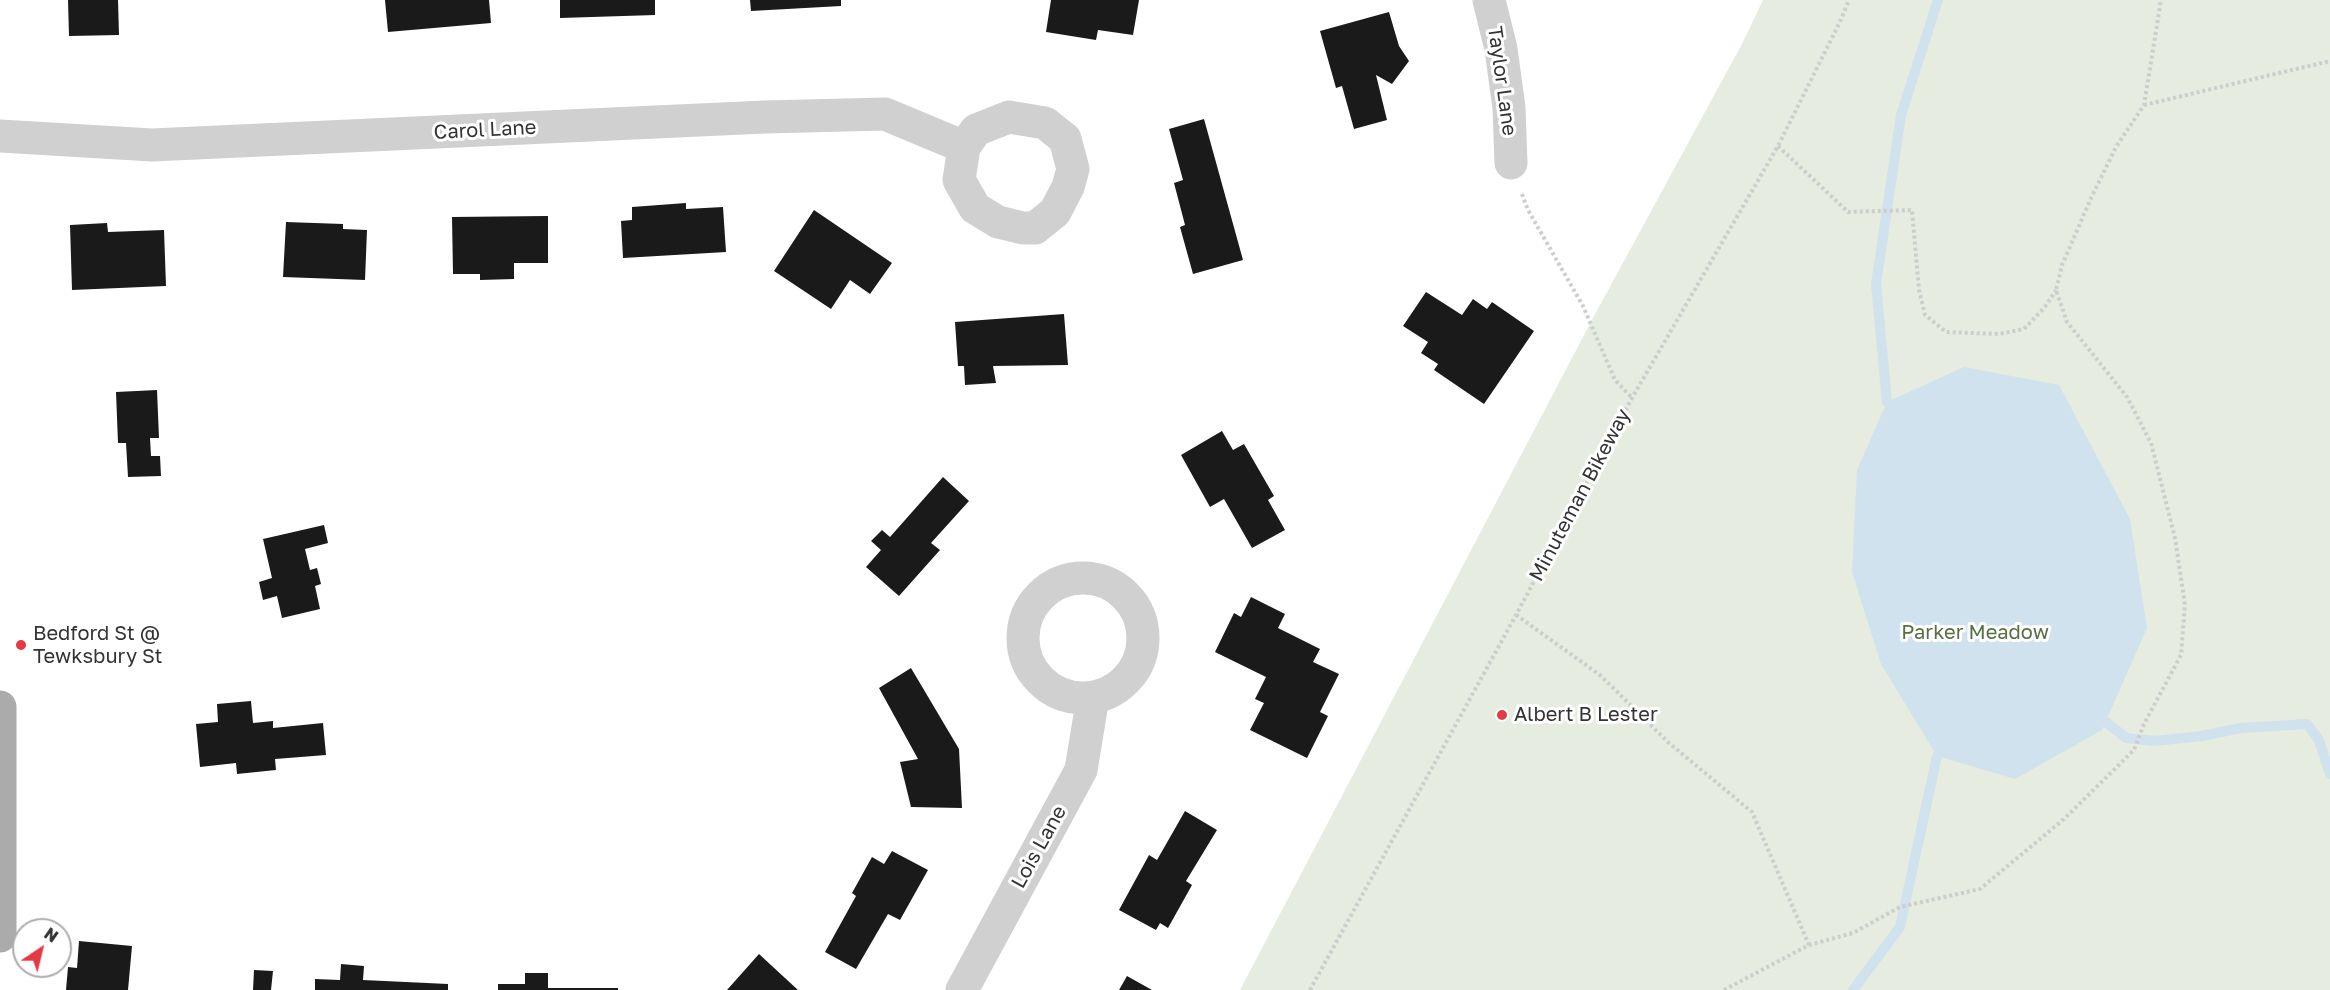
<!DOCTYPE html>
<html>
<head>
<meta charset="utf-8">
<style>
  body { margin:0 }
  #map { position:relative; width:2330px; height:990px; overflow:hidden; background:#fff; font-family:"Golos Text",sans-serif }
  canvas { display:block }
  .north { position:absolute; left:12px; top:918px; width:60px; height:60px; box-sizing:border-box; background:#fff; border:2px solid #adadad; border-radius:50%; rotate:35deg; font-size:16px; font-weight:700; line-height:24px; text-align:center; color:#333 }
  .north::after { content:''; display:block; margin:auto; width:21px; height:27px; background:#e63946; clip-path:polygon(50% 0,100% 100%,50% 72%,0 100%) }
</style>
</head>
<body>
<div id="map">
<canvas width="2330" height="990"></canvas>
<div class="north">N</div>
</div>
<script>
const ctx = document.querySelector('canvas').getContext('2d');
ctx.lineJoin = 'round';
function fillPath(path, color) { ctx.fillStyle = color; ctx.fill(path, 'evenodd'); }
const poly = rows => new Path2D(rows.map(r => 'M' + r).join(''));
function stroke(path, color, width, dash) { ctx.strokeStyle = color; ctx.lineWidth = width; ctx.lineCap = dash ? 'butt' : 'round'; ctx.setLineDash(dash || []); ctx.stroke(path); }
function write(font, color, halo, rows, align = 'center') {
  ctx.font = font + ' "Golos Text",sans-serif'; ctx.lineWidth = 6; ctx.setLineDash([]); ctx.textBaseline = 'middle'; ctx.strokeStyle = halo; ctx.fillStyle = color; for (const [text, x, y, turn = 0] of rows) {
    ctx.save(); ctx.translate(x, y); ctx.rotate((+turn || 0) * Math.PI / 180); ctx.textAlign = isNaN(turn) ? turn : align; if (halo) ctx.strokeText(text, 0, 0); ctx.fillText(text, 0, 0); ctx.restore();
  }
}
fillPath(poly([
  [1763,0,2330,0,2330,990,1240,990,1593,318,1743,42]
]), '#e6ecdf');
fillPath(poly([
  [1964,367,2059,385,2130,519,2147,628,2102,730,2015,779,1937,756,1881,664,1852,572,1857,470,1887,402]
]), '#cfe2ee');
stroke(poly([
  [1887,402,1876,284,1901,115,1938,0],
  [2106,722,2126,738,2154,741,2202,736,2241,728,2307,724,2319,740,2330,774],
  [1853,990,1900,927,1937,756]
]), '#cfe2ee', 10);
fillPath(poly([
  [68,0,118,0,119,35,69,36],
  [385,0,489,0,491,23,388,32],
  [560,0,655,0,655,15,560,18],
  [750,0,841,0,841,6,751,11],
  [1051,0,1139,0,1133,35,1098,30,1096,40,1046,32],
  [1389,12,1399,46,1409,61,1392,84,1376,75,1387,120,1354,129,1342,86,1336,88,1320,31],
  [1204,119,1243,260,1193,274,1180,227,1185,225,1174,183,1183,180,1169,129],
  [686,203,686,209,723,207,726,252,623,258,621,221,632,220,632,207],
  [814,210,892,263,870,294,850,280,831,309,774,271],
  [548,216,548,263,514,263,514,279,480,280,480,274,453,274,452,217],
  [286,222,343,224,343,229,367,230,365,280,283,277],
  [107,223,108,232,164,230,166,286,72,290,70,225],
  [1426,292,1462,315,1473,299,1487,309,1492,302,1534,331,1484,404,1434,370,1438,364,1421,353,1428,342,1403,326],
  [1064,314,1068,365,993,366,996,383,965,385,964,366,958,366,955,322],
  [157,390,159,438,150,438,151,456,160,456,161,476,128,477,126,443,118,443,116,392],
  [1222,431,1233,450,1244,444,1274,496,1268,500,1285,530,1252,548,1224,499,1210,507,1181,455],
  [943,477,969,501,931,543,940,550,899,596,866,567,881,550,871,541,882,530,890,537],
  [324,525,328,543,305,549,310,570,317,568,321,584,315,586,320,609,282,618,277,596,263,600,259,582,272,578,263,539],
  [1251,597,1285,614,1278,628,1320,649,1313,662,1339,674,1320,712,1328,716,1307,758,1250,730,1264,703,1255,699,1266,677,1215,652,1234,613,1241,617],
  [911,668,959,749,962,808,911,807,900,762,918,759,879,688],
  [251,701,253,723,273,721,273,728,323,723,326,755,275,759,276,770,237,774,236,763,200,767,196,724,218,722,217,704],
  [1185,811,1217,830,1186,881,1192,885,1168,928,1160,923,1156,930,1119,910,1149,855,1157,860],
  [892,851,928,870,900,920,888,914,856,969,825,952,856,896,852,893,872,857,884,864],
  [79,941,132,946,128,990,66,990,68,967,77,968],
  [759,954,798,990,727,990],
  [341,964,364,966,363,980,448,984,448,990,315,990,315,979,340,980],
  [254,970,273,971,271,990,253,990],
  [525,973,548,973,548,988,618,988,618,990,498,990,498,984,525,984],
  [1127,976,1152,990,1119,990]
]), '#1a1a1a');
stroke(poly([
  [2144,105,2330,61],
  [1778,146,1848,212,1912,210,1919,290,1925,315,1946,332,1999,334,2024,329,2045,307,2056,290],
  [1522,194,1528,210,1583,306,1615,380,1632,398],
  [1516,615,1600,675,1669,743,1752,812,1809,945],
  [1310,990,1516,615,1632,398,1778,146,1839,24,1849,0],
  [1724,990,1809,945,1853,933,1900,907,1980,889,2064,819,2134,750,2144,724,2181,655,2185,605,2175,538,2151,443,2127,397,2067,322,2056,290,2062,265,2092,196,2116,147,2144,105,2161,0]
]), '#cdcdcd', 4, [3, 3]);
stroke(poly([
  [1489,0,1501,49,1509,108,1511,163],
  [1009,117,1045,123,1065,139,1073,169,1068,187,1055,212,1035,228,1023,228,998,222,975,208,959,180,964,147,976,130,1009,117],
  [0,136,152,145,765,117,885,114,964,147],
  '1023 638a60 60 0 1 1 120 0a60 60 0 1 1-120 0Z',
  [962,990,1081,770,1093,697]
]), '#d0d0d0', 33);
stroke(poly([
  [0,707,0,936]
]), '#ababab', 33);
for (const [x, y, r, color] of [
  [21,645,6,"#e63946"],
  [1502,715,6,"#e63946"]
]) { const dot = new Path2D(); dot.arc(x, y, r, 0, 2 * Math.PI); ctx.fillStyle = color; ctx.fill(dot); stroke(dot, '#fff', 2); }
write('20px', '#333', '#fff', [
  ["Taylor Lane",1502,81,82],
  ["Carol Lane",485,130,-3],
  ["Minuteman Bikeway",1580,495,-62],
  ["Lois Lane",1039,847,-61]
]);
write('20px', '#56703f', '#fff', [
  ["Parker Meadow",1975,633]
]);
write('20px', '#333', '#fff', [
  ["Bedford St @",33,634],
  ["Tewksbury St",33,657],
  ["Albert B Lester",1514,715]
], 'left');
</script>
</body>
</html>
